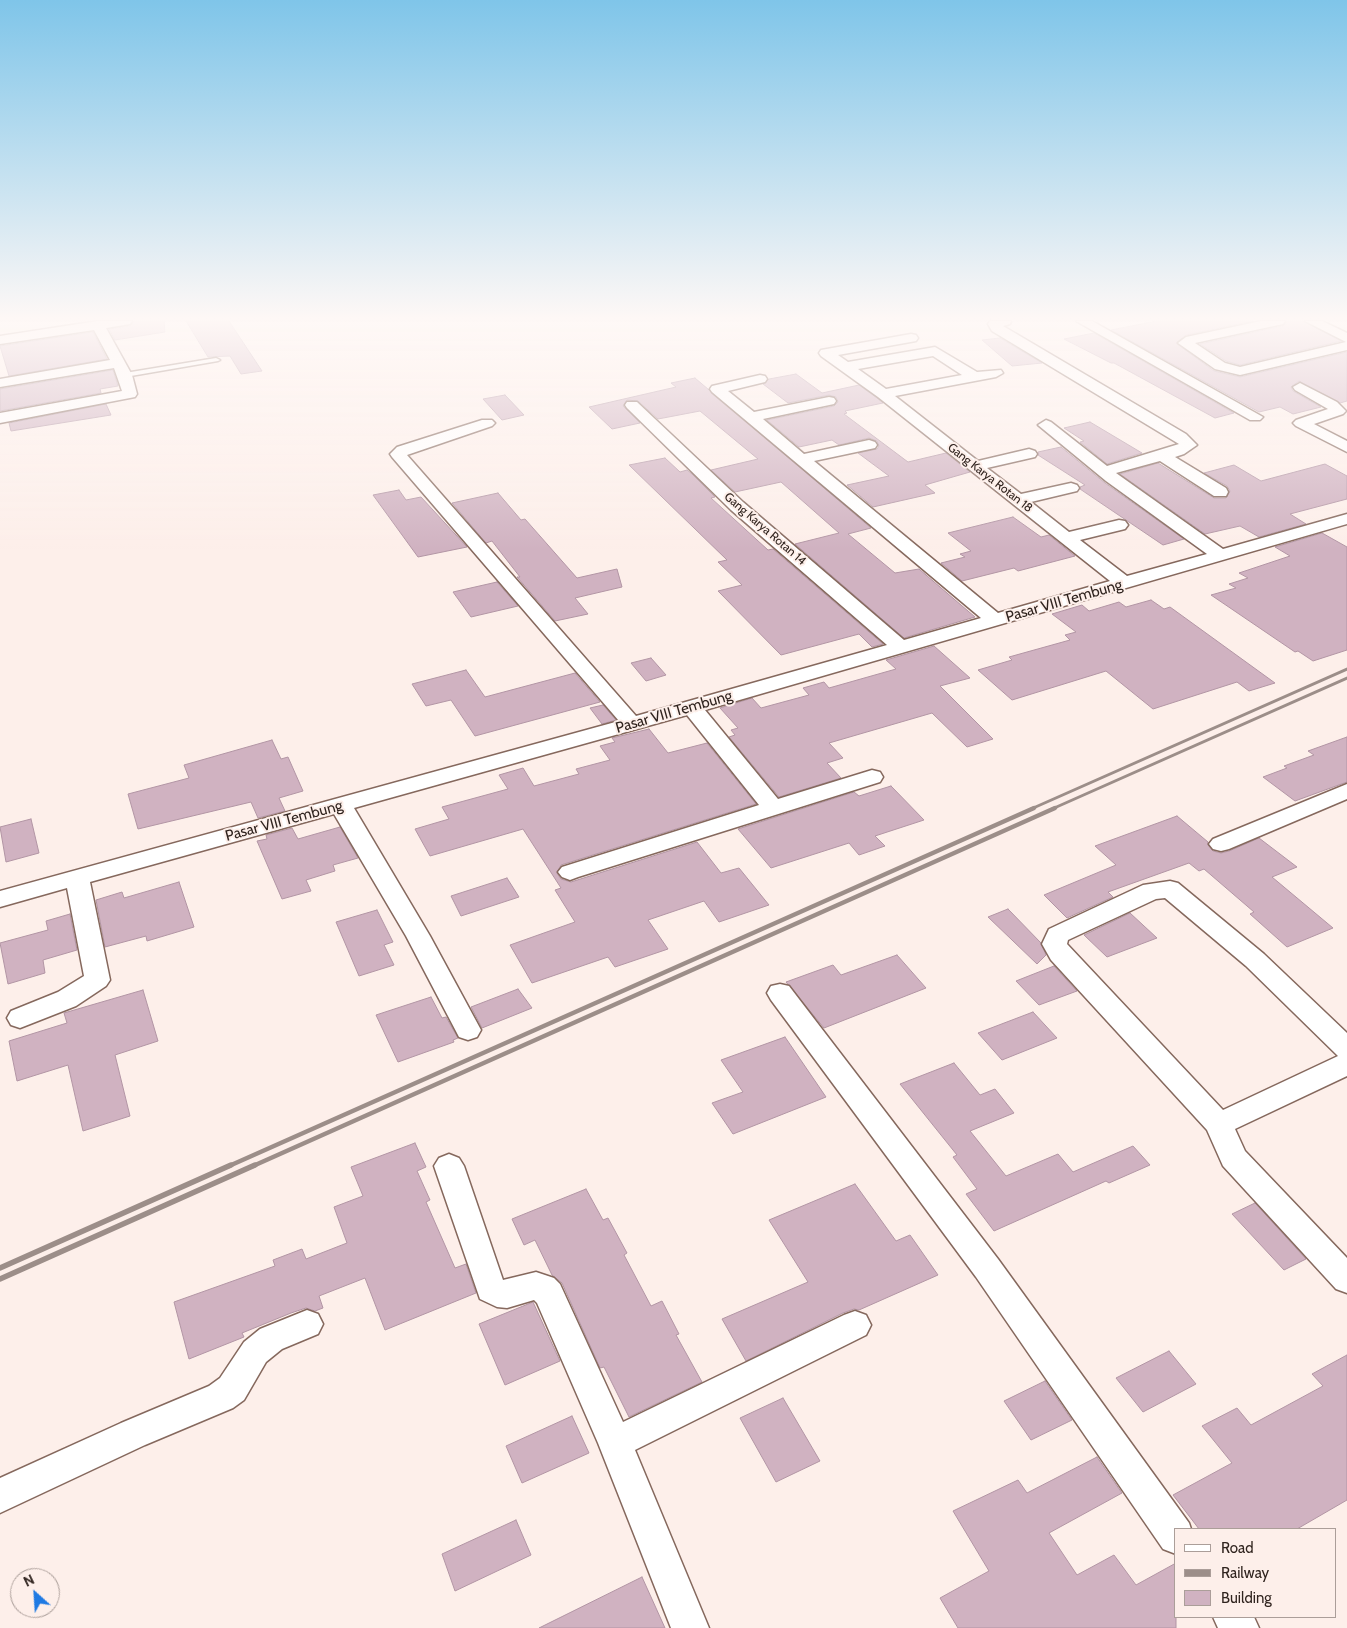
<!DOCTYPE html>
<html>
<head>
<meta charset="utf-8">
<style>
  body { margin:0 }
  #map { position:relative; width:1347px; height:1628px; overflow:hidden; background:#fdefea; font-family:Cabin,sans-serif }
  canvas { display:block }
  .legend { position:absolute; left:1174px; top:1528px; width:162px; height:90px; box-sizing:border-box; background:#fdefea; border:1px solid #ab9e99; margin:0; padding:6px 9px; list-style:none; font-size:15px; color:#30241f }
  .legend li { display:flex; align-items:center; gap:10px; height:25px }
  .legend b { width:25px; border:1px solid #ab9e99 }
  .north { position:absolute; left:10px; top:1568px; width:50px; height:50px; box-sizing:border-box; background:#fdefea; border:1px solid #ab9e99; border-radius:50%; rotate:334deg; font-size:14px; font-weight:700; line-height:20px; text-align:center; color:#30241f }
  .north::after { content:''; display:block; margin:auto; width:18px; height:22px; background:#1f7ae3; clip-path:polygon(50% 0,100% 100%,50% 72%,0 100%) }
</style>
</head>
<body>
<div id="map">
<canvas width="1347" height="1628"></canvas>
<ul class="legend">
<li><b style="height:6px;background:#fff"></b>Road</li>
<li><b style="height:6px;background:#9c8e89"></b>Railway</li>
<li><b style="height:14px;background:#d0b2c1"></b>Building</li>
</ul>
<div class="north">N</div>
</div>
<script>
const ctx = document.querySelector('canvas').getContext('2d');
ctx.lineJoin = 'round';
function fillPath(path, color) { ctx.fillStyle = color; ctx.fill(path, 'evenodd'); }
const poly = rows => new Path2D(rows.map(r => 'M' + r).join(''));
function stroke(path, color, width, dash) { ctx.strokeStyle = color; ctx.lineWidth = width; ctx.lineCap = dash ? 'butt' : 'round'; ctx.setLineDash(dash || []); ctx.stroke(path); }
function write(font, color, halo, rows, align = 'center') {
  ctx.font = font + ' Cabin,sans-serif'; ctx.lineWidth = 4; ctx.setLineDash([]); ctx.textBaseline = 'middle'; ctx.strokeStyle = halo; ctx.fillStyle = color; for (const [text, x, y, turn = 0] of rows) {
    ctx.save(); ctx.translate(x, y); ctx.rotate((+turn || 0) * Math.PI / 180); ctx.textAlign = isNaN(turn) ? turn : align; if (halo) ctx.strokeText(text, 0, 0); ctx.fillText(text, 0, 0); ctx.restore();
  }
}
const building = poly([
  [134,321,164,321,165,332,115,340,109,329,130,326,134,321],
  [186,321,229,321,262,371,241,374,230,356,208,357,186,321],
  [1157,321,1253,321,1186,335,1176,343,1214,371,1240,377,1347,352,1347,401,1340,403,1299,381,1291,387,1293,391,1321,407,1293,414,1280,407,1259,412,1111,330,1157,321],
  [1287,321,1303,321,1341,341,1240,365,1226,361,1200,344,1283,326,1287,321],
  [93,332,107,359,9,376,0,346,93,332],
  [1094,333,1234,413,1215,418,1114,363,1111,363,1064,339,1094,333],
  [1000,338,1042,363,1012,366,982,340,1000,338],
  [113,370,118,386,100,389,101,393,0,411,0,389,113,370],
  [796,374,822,393,859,385,877,398,883,403,845,411,847,413,844,414,908,462,946,453,970,472,925,485,935,493,873,507,847,485,889,476,858,453,877,449,879,446,877,441,869,438,839,445,832,440,799,447,767,420,834,406,838,402,836,397,829,395,788,403,763,384,769,379,796,374],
  [695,378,871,528,848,534,895,573,919,569,975,617,904,638,795,544,839,533,781,482,735,492,711,470,758,459,700,411,658,419,638,401,627,400,623,406,640,423,612,429,589,407,676,387,671,383,695,378],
  [505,395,524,415,502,420,483,399,505,395],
  [106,404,111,415,11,431,9,423,106,404],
  [1090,422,1142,453,1107,464,1080,442,1084,441,1064,428,1090,422],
  [1061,447,1105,483,1184,539,1163,545,1080,489,1080,487,1085,485,1038,455,1038,452,1061,447],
  [665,458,680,472,687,470,692,474,715,497,711,498,768,550,773,549,883,644,872,647,859,634,781,655,718,591,742,585,718,562,727,560,629,465,665,458],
  [1158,463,1214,498,1226,498,1230,491,1227,486,1204,473,1234,465,1261,481,1325,464,1347,476,1347,499,1290,514,1306,524,1259,537,1240,526,1205,534,1120,474,1158,463],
  [399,490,406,500,421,497,467,547,418,557,373,495,399,490],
  [498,493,521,520,525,519,577,578,617,569,622,587,575,598,588,614,555,621,517,577,520,577,492,541,486,543,452,503,498,493],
  [1013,517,1041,537,1049,535,1075,556,1018,571,1014,568,962,581,941,563,965,557,960,554,971,551,948,533,1013,517],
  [1322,533,1347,547,1347,650,1313,661,1298,651,1295,652,1211,595,1236,588,1229,584,1248,578,1239,573,1290,556,1275,547,1322,533],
  [497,582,518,606,471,617,453,592,497,582],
  [1151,600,1164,609,1170,607,1275,683,1249,691,1237,682,1153,709,1106,671,1012,700,978,670,1012,660,1009,657,1070,640,1065,635,1076,632,1052,614,1082,605,1089,611,1119,602,1126,607,1151,600],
  [934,646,970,678,940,686,993,739,967,747,932,713,829,743,843,758,827,763,841,778,779,797,729,737,735,735,731,730,738,728,720,708,752,698,761,708,809,695,803,688,824,682,829,688,896,669,886,660,934,646],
  [651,658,666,675,646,681,631,663,651,658],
  [466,670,485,697,575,673,600,702,475,736,451,700,426,706,412,684,466,670],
  [603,705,616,720,602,724,590,708,603,705],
  [649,729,668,753,707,743,756,804,561,865,557,873,561,879,571,882,697,842,721,873,739,868,769,905,719,922,704,901,648,920,668,949,615,967,608,957,532,983,510,945,575,922,555,890,561,888,523,829,430,856,415,829,449,819,442,807,508,789,499,775,523,768,534,786,579,774,576,769,610,760,600,746,615,742,612,738,649,729],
  [1347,737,1347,782,1295,801,1263,777,1287,768,1284,766,1314,755,1308,751,1347,737],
  [272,740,281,759,288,757,303,791,279,798,285,811,258,818,251,802,138,829,128,794,189,778,184,765,272,740],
  [891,786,924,820,875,836,885,846,859,855,849,843,771,868,738,829,854,792,859,796,891,786],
  [1177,816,1208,842,1208,845,1213,851,1221,853,1229,851,1259,838,1297,867,1272,877,1333,928,1287,947,1250,914,1254,912,1204,869,1199,871,1189,863,1108,892,1113,897,1067,918,1044,895,1116,865,1095,846,1177,816],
  [31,819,39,853,6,862,0,827,31,819],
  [340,827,358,858,333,865,335,871,306,880,311,891,282,899,257,841,267,839,266,835,292,828,298,839,340,827],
  [507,878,519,897,461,916,451,896,507,878],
  [179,882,194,927,147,941,146,936,105,947,96,900,122,892,124,898,179,882],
  [1008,909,1041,943,1046,955,1037,964,988,917,1008,909],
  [377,910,393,942,384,945,394,965,359,976,336,922,377,910],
  [1130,913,1157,938,1107,957,1084,935,1130,913],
  [70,914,77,950,43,960,45,973,8,984,0,943,48,930,46,921,70,914],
  [897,955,926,988,824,1028,786,982,833,965,841,975,897,955],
  [1054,966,1077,991,1039,1005,1016,981,1054,966],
  [518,989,532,1008,482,1028,471,1007,518,989],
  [143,990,158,1041,115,1055,130,1116,83,1131,68,1065,17,1081,9,1041,67,1023,64,1013,143,990],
  [431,997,442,1018,446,1017,458,1038,453,1040,454,1042,398,1062,376,1015,431,997],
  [1033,1012,1057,1038,1002,1060,978,1033,1033,1012],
  [785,1037,826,1097,733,1134,712,1103,743,1092,721,1060,785,1037],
  [954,1063,980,1095,995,1089,1014,1113,970,1131,1006,1176,1058,1154,1073,1172,1133,1146,1150,1165,1109,1183,1106,1181,994,1231,966,1194,977,1189,953,1157,957,1155,900,1084,954,1063],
  [415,1143,426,1167,417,1171,430,1200,426,1202,455,1268,466,1264,476,1293,385,1330,365,1278,319,1296,323,1308,315,1311,306,1308,291,1313,242,1333,244,1337,189,1359,174,1302,275,1266,273,1260,302,1249,306,1259,347,1243,334,1207,363,1196,351,1167,415,1143],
  [855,1184,896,1241,910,1235,938,1275,859,1310,854,1309,843,1313,746,1361,722,1319,808,1282,769,1220,855,1184],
  [586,1189,603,1220,608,1218,627,1253,624,1255,651,1306,662,1301,679,1334,676,1335,702,1382,629,1417,604,1367,600,1368,562,1283,552,1275,535,1240,524,1245,512,1219,586,1189],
  [1255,1203,1306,1259,1284,1270,1232,1214,1255,1203],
  [533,1302,560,1361,505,1385,479,1324,533,1302],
  [1169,1351,1196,1384,1143,1412,1116,1378,1169,1351],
  [1347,1355,1347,1500,1297,1529,1199,1529,1173,1495,1232,1463,1202,1426,1237,1408,1251,1425,1323,1386,1312,1374,1347,1355],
  [1045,1381,1072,1420,1031,1440,1004,1401,1045,1381],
  [783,1398,820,1461,776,1482,740,1418,783,1398],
  [572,1416,589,1453,522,1483,506,1446,572,1416],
  [1097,1457,1122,1493,1049,1533,1077,1575,1114,1555,1136,1585,1176,1563,1176,1628,958,1628,940,1598,989,1571,953,1511,1018,1480,1027,1493,1097,1457],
  [516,1520,531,1555,455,1591,442,1554,516,1520],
  [642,1577,665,1628,539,1628,642,1577]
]);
fillPath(building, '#d0b2c1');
stroke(building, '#b295a4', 1);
const lane = poly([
  [216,358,220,360,218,361,125,377,121,375,125,373,216,358]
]);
const street = poly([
  [98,321,132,321,130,324,106,328,132,375,137,394,135,397,0,423,0,413,122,391,114,368,0,387,0,379,110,360,94,330,0,344,0,336,98,321],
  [990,321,1011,321,1010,324,1003,326,1186,434,1197,445,1184,454,1175,457,1226,488,1228,492,1226,496,1214,496,1160,461,1116,473,1223,549,1347,514,1347,524,705,710,778,799,872,770,880,772,883,777,880,782,578,877,570,880,562,877,558,872,562,867,759,805,687,715,354,808,430,936,481,1030,477,1037,468,1040,459,1037,406,936,334,814,90,882,110,980,106,986,76,1006,20,1028,11,1025,7,1018,11,1011,58,992,84,976,67,888,0,907,0,891,619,721,392,457,390,454,397,447,482,420,492,420,495,423,492,426,407,455,636,716,887,645,731,510,627,408,625,405,627,402,637,402,743,502,904,640,981,618,712,392,710,389,712,386,760,375,765,376,767,379,765,382,728,391,754,412,829,397,834,398,836,401,834,404,763,419,804,454,869,440,875,442,877,445,875,448,814,461,998,613,1110,581,878,397,821,356,819,353,821,350,911,334,916,335,918,338,916,341,838,355,848,362,935,347,977,372,1001,370,1003,373,996,377,895,396,978,461,1029,449,1035,451,1037,454,1035,457,987,468,1021,494,1071,483,1077,485,1079,488,1077,491,1031,502,1069,532,1119,520,1125,521,1128,525,1125,529,1080,540,1127,576,1207,554,1106,481,1038,425,1046,420,1051,422,1107,466,1179,444,992,331,988,324,990,321],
  [933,356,962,375,886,389,858,369,933,356],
  [1076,321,1092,321,1263,417,1260,420,1250,420,1076,321],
  [1261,321,1285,321,1283,324,1195,343,1225,363,1240,367,1346,342,1305,321,1322,321,1347,333,1347,350,1240,375,1215,369,1178,343,1186,337,1261,321],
  [1300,383,1337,402,1346,411,1343,414,1314,424,1347,441,1347,452,1296,426,1293,423,1296,420,1328,409,1295,390,1293,387,1300,383],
  [1347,784,1347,799,1229,849,1221,851,1213,849,1209,844,1213,839,1347,784],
  [1170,881,1178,883,1264,954,1347,1033,1347,1076,1235,1129,1245,1151,1347,1258,1347,1293,1336,1289,1223,1166,1207,1130,1051,960,1042,944,1049,929,1143,885,1170,881],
  [1165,898,1246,966,1338,1056,1223,1110,1067,944,1068,940,1156,899,1165,898],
  [780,984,789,986,998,1259,1189,1523,1191,1529,1176,1529,1176,1554,1163,1549,976,1277,771,1000,767,993,771,986,780,984],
  [449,1154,459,1158,464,1166,503,1280,536,1272,554,1278,560,1284,623,1422,844,1315,855,1311,866,1315,871,1325,866,1335,635,1450,709,1628,671,1628,598,1443,537,1303,534,1300,507,1308,497,1307,480,1299,434,1166,439,1158,449,1154],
  [307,1310,318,1314,323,1324,318,1334,282,1349,266,1362,244,1400,233,1408,145,1445,0,1513,0,1478,121,1423,209,1386,220,1378,244,1342,260,1329,307,1310],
  [1213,1617,1254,1617,1259,1628,1218,1628,1213,1617]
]);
stroke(lane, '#85685d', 3);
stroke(street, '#85685d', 3);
fillPath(lane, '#fff');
fillPath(street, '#fff');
stroke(poly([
  [1031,809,1347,669],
  [1052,809,1347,678]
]), '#9c8e89', 3);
stroke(poly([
  [229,1166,1034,808],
  [253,1166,1055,808]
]), '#9c8e89', 4.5);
stroke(poly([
  [0,1268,231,1165],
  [0,1279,255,1165]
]), '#9c8e89', 5.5);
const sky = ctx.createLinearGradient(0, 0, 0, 549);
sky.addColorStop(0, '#7fc5e9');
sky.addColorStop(0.58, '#fef8f6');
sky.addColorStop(1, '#fef8f600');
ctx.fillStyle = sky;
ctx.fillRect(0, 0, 1347, 549);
write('12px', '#30241f', '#fdefea', [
  ["Gang Karya Rotan 18",990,478,38],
  ["Gang Karya Rotan 14",765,529,41]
]);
write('15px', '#30241f', '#fdefea', [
  ["Pasar VIII Tembung",1064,601,-16],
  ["Pasar VIII Tembung",674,712,-16],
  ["Pasar VIII Tembung",284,821,-15]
]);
</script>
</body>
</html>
